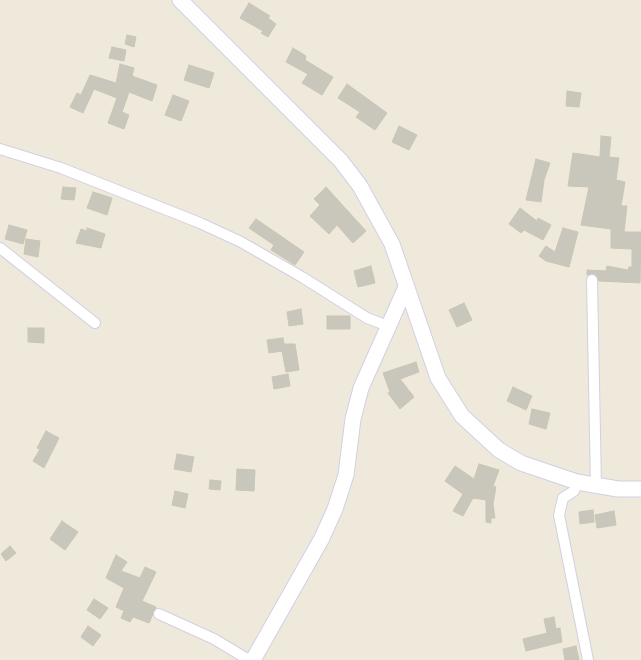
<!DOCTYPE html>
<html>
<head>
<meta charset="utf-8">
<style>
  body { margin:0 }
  canvas { display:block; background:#eee9db }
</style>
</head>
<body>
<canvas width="641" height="660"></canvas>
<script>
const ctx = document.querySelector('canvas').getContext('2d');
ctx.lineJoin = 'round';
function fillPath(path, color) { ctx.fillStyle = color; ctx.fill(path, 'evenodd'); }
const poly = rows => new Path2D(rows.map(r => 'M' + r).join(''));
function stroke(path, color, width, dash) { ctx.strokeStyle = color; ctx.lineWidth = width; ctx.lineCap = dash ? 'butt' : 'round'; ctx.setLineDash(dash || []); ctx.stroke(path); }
const building = poly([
  [249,3,270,16,268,18,276,24,268,37,261,33,263,31,240,18,249,3],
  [127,35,136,37,134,47,125,44,127,35],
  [112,47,126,50,124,61,109,58,112,47],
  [293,48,306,56,305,60,333,77,322,95,302,83,308,74,286,62,293,48],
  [120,64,134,68,132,76,157,85,152,101,129,92,122,112,129,115,124,129,108,123,117,98,94,89,83,113,70,107,77,93,81,95,90,75,116,83,120,64],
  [189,65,214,73,209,88,184,80,189,65],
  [347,84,387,113,375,130,356,117,360,112,338,98,347,84],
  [567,91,581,93,579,107,566,106,567,91],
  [173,95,189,101,181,121,165,115,173,95],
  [399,126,417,135,409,150,392,142,399,126],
  [601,136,611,137,609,157,619,158,616,180,625,182,621,206,627,206,624,232,641,232,640,283,599,281,595,274,587,275,587,270,606,271,607,266,628,270,629,267,632,267,632,249,611,248,611,229,581,225,589,187,568,186,573,153,600,157,601,136],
  [536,159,550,163,544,180,541,202,526,200,536,159],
  [63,187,76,188,74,200,61,199,63,187],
  [326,187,366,231,353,243,337,225,329,234,310,216,320,205,314,199,326,187],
  [93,192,112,198,107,215,87,208,93,192],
  [520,208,537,221,538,218,551,225,543,240,524,230,521,233,509,224,520,208],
  [256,219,304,252,295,265,271,250,274,245,249,228,256,219],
  [9,225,27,230,23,244,5,239,9,225],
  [87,228,105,234,101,248,76,243,81,229,87,231,87,228],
  [563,228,578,232,569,267,546,261,539,256,546,246,555,252,563,228],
  [26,239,40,241,38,257,24,254,26,239],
  [371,266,375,283,358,287,354,271,371,266],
  [464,303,472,320,457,327,449,310,464,303],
  [301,309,303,324,289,326,287,312,301,309],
  [327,316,350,316,350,329,327,329,327,316],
  [28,328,44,328,44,343,28,342,28,328],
  [283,338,284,344,295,344,299,370,286,372,282,351,269,353,267,340,283,338],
  [416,362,419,372,400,379,414,397,400,409,388,393,390,392,383,373,416,362],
  [288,374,290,386,274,389,272,377,288,374],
  [513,387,532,396,526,410,507,401,513,387],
  [532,409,550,413,546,429,529,424,532,409],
  [46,431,59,438,44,468,33,461,40,449,37,448,46,431],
  [177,454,194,457,191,472,174,469,177,454],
  [479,464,499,470,493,486,496,487,493,504,495,518,491,518,491,523,486,522,486,500,473,498,463,516,453,511,463,494,445,481,455,466,474,479,479,464],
  [237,469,255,470,254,491,236,490,237,469],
  [210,480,221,481,220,490,209,489,210,480],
  [175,491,188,494,185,508,172,505,175,491],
  [593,510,594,522,580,524,579,512,593,510],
  [614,511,616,525,597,528,595,515,614,511],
  [62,521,78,532,65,550,50,539,62,521],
  [10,546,16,553,6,561,1,554,10,546],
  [116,555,127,562,121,571,140,578,145,567,156,572,142,601,156,607,149,623,133,617,130,622,121,618,124,611,116,607,124,588,106,578,116,555],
  [94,599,108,608,100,619,87,610,94,599],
  [554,617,556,629,560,628,562,642,526,651,523,639,547,633,544,619,554,617],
  [88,626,101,635,93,646,81,637,88,626],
  [576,646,579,660,565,660,563,649,576,646]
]);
fillPath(building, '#c9c6bb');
stroke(building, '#c9c6b4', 1);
const street = poly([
  [0,149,61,168,200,223,241,242,302,277,367,318,388,326],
  [0,248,95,323],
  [592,280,596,486],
  [577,482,574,491,563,498,559,515,588,660],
  [159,614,214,639,249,660]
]);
const secondary = poly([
  [180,0,341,161,360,186,392,244,438,378,462,416,499,450,521,463,577,482,618,489,641,489],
  [253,660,322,538,335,509,346,475,353,419,361,388,406,287]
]);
stroke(street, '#d0d0e4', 12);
stroke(secondary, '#d0d0e4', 17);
stroke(street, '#fff', 10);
stroke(secondary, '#fff', 15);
</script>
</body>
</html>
